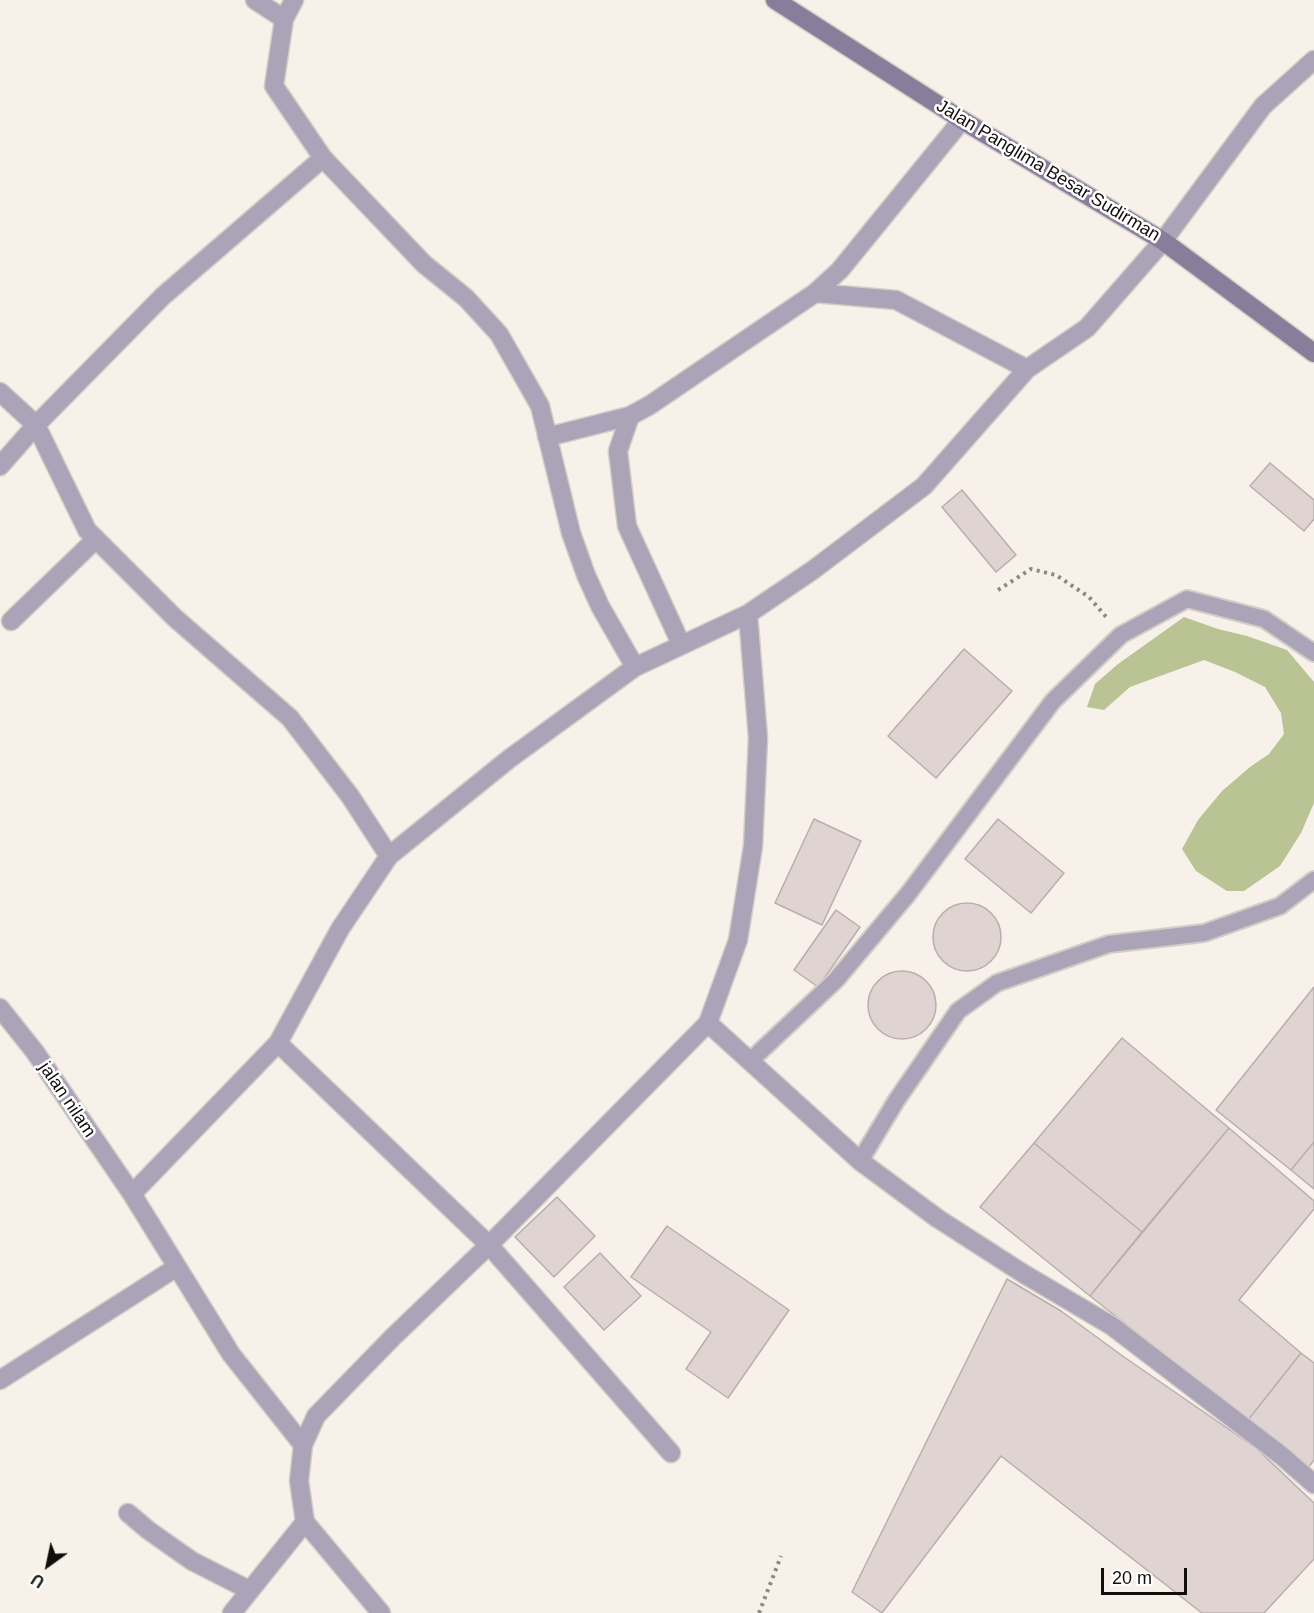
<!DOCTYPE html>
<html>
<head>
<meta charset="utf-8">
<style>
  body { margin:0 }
  #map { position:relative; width:1314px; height:1613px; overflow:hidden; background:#f7f1e9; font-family:Helvetica,sans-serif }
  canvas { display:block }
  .north { position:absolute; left:18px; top:1535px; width:60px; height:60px; -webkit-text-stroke:4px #fff; paint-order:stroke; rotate:213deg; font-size:16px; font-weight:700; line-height:24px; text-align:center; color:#110f0c }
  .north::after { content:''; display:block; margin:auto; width:21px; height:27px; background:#110f0c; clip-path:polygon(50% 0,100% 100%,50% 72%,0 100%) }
  .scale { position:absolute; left:1101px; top:1568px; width:86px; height:27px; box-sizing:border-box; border:3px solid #110f0c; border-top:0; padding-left:8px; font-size:18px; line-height:21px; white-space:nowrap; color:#110f0c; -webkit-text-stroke:4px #fff; paint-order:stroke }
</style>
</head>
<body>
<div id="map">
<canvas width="1314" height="1613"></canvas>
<div class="north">U</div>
<div class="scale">20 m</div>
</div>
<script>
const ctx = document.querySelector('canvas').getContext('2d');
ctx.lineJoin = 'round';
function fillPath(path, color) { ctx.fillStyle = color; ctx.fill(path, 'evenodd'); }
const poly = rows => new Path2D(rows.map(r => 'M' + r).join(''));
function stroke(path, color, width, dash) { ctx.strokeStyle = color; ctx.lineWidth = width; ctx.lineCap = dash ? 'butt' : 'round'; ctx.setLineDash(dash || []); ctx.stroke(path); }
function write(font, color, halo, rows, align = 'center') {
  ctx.font = font + ' Helvetica,sans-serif'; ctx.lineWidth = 5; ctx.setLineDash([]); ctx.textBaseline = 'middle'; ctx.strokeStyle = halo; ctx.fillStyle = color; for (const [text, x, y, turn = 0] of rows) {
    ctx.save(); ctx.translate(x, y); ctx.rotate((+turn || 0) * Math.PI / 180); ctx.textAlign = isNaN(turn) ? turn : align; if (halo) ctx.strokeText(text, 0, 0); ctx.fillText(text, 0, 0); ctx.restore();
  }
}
fillPath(poly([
  [1184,617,1218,629,1247,636,1287,650,1314,682,1314,803,1301,833,1280,866,1244,891,1227,891,1196,871,1182,849,1198,820,1222,791,1250,767,1269,754,1284,734,1281,713,1265,687,1235,672,1204,660,1130,687,1104,710,1087,707,1095,684,1118,664]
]), '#b9c394');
const building = poly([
  [1270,463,1314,500,1314,519,1304,531,1250,486,1270,463],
  [962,490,1016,555,996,572,942,507,962,490],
  [964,649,1012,691,936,778,888,736,964,649],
  [814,819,861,841,822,925,775,903,814,819],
  [998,819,1064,873,1031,913,965,859,998,819],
  '933 937a34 34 0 1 1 68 0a34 34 0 1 1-68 0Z',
  [836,910,860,927,818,987,794,970,836,910],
  '868 1005a34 34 0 1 1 68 0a34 34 0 1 1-68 0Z',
  [1314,987,1314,1142,1291,1170,1216,1110,1314,987],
  [1122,1038,1229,1128,1142,1232,1034,1143,1122,1038],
  [1229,1128,1314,1201,1314,1209,1239,1300,1301,1353,1248,1420,1090,1296,1229,1128],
  [1314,1142,1314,1189,1291,1170,1314,1142],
  [1034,1143,1142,1232,1090,1296,980,1207,1034,1143],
  [557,1197,595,1236,554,1277,515,1237,557,1197],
  [667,1226,789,1310,728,1398,686,1369,711,1332,631,1277,667,1226],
  [600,1253,641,1296,604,1330,564,1287,600,1253],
  [1007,1279,1061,1311,1124,1357,1256,1448,1314,1503,1314,1559,1264,1613,1202,1613,1001,1456,882,1613,852,1592,1007,1279],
  [1301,1353,1314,1363,1314,1460,1308,1468,1248,1420,1301,1353]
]);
fillPath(building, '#dfd4d2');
stroke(building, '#b9aead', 1.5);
const lane = poly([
  [750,1061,836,980,908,894,1053,701,1121,635,1187,599,1264,619,1314,653],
  [860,1161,896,1101,958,1011,997,983,1109,944,1204,933,1280,906,1314,880]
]);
const street = poly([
  [255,0,284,19],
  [294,0,284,19,274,86,323,158,424,264,466,298,499,334,540,406,571,533,586,575,600,606,635,667,748,614],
  [815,293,896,300,1027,369],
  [0,392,36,425,87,530,175,618,290,718,350,796,389,856],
  [547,437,630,416],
  [0,466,36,425,163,296,323,158],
  [11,621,96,539],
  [681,644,627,526,618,451,630,416,650,405,815,293,840,270,962,120],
  [0,1008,35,1052,132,1194],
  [708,1023,860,1161,937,1218,1024,1274,1112,1326,1282,1456,1314,1484],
  [278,1043,489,1245,671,1453],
  [0,1380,177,1267],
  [303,1445,231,1354,132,1194,278,1043,340,929,389,856,509,759,635,667],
  [128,1513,148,1530,192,1561,249,1590],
  [232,1613,305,1522],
  [381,1613,305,1522,299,1481,303,1445,316,1416,393,1337,489,1245,708,1023,738,940,753,846,758,738,748,614,813,570,924,486,1027,369,1087,328,1163,241,1263,106,1314,60]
]);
const secondary = poly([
  [775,0,962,120,1163,241,1314,353]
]);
stroke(lane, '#d2cdc6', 20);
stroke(street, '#d2cdc6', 21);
stroke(secondary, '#d2cdc6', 21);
stroke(poly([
  [998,590,1031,569,1056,575,1089,597,1107,618],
  [759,1613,781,1556]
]), '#8c8882', 4, [3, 4.5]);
stroke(lane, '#aba3b7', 16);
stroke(street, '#aba3b7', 18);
stroke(secondary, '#887d9a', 18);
write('18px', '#110f0c', '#fff', [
  ["Jalan Panglima Besar Sudirman",1048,171,31],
  ["jalan nilam",67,1100,56]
]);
</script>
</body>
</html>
